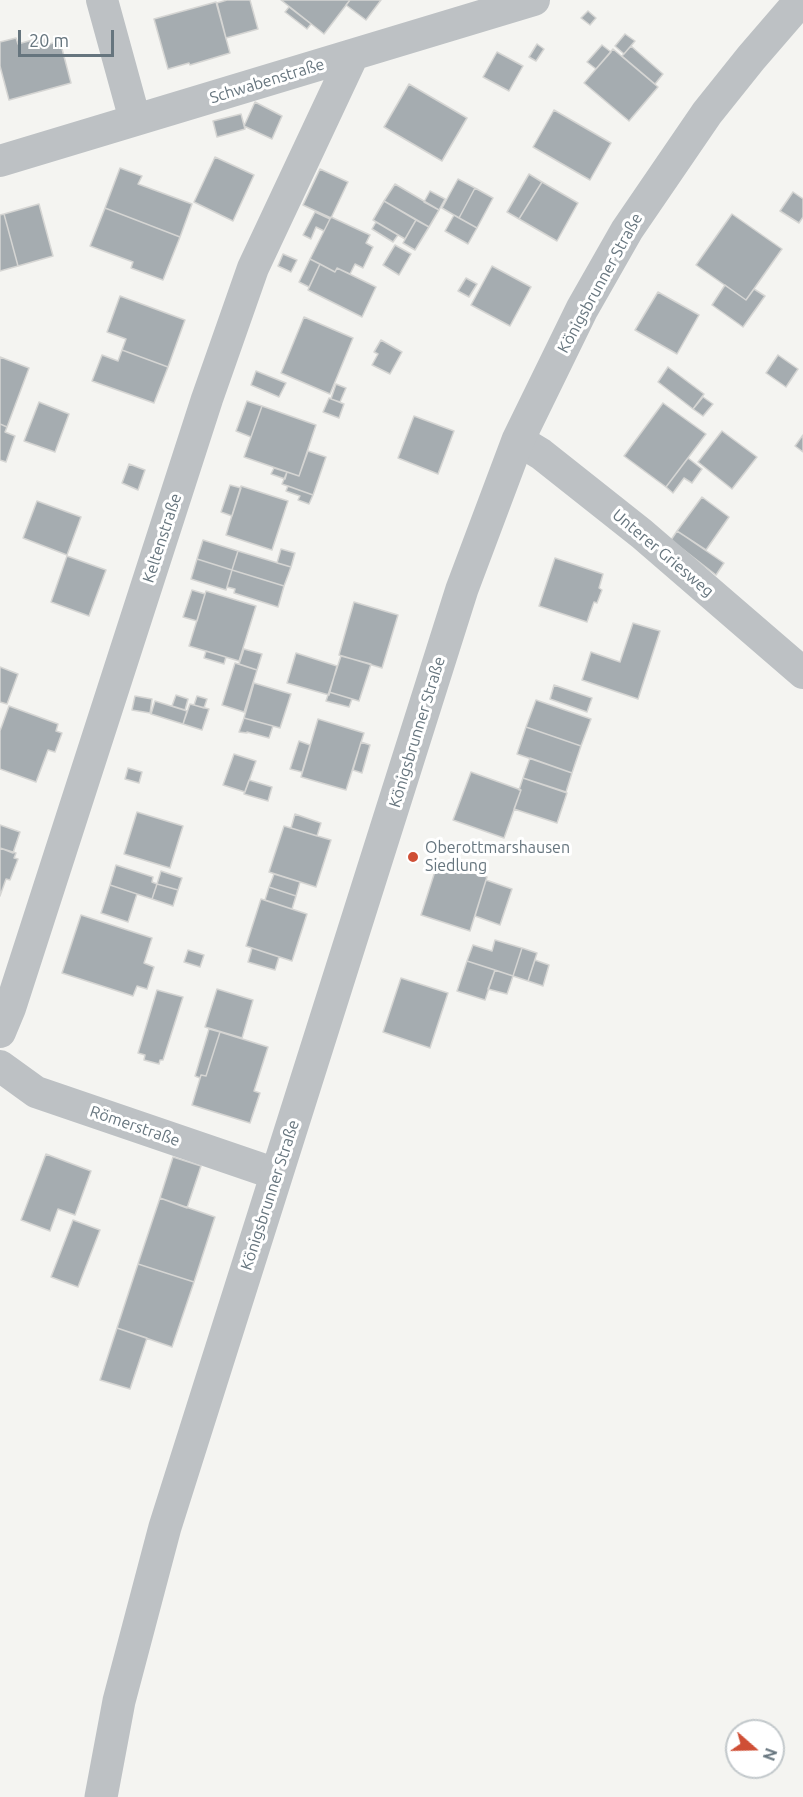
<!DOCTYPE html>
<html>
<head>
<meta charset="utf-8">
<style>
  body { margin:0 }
  #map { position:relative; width:803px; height:1797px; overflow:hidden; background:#f4f4f1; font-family:Ubuntu,sans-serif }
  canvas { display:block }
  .north { position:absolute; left:725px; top:1719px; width:60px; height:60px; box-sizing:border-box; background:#fff; border:2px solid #c2c8cb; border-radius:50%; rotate:110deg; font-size:16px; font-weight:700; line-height:24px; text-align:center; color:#66757e }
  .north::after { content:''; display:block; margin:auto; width:21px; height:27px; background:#cf4f36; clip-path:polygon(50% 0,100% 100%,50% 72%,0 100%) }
  .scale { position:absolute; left:18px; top:30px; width:96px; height:27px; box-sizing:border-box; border:3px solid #66757e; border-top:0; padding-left:8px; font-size:18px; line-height:21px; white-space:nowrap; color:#66757e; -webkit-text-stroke:4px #fff; paint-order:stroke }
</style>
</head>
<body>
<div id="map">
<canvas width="803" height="1797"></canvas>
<div class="north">N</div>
<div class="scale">20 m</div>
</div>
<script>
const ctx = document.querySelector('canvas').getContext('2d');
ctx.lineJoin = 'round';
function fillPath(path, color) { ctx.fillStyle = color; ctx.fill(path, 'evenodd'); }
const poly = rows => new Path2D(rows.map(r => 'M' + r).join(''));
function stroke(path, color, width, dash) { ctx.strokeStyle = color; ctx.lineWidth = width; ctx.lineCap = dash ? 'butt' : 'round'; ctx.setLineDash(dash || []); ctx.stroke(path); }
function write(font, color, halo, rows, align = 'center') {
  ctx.font = font + ' Ubuntu,sans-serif'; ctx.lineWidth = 6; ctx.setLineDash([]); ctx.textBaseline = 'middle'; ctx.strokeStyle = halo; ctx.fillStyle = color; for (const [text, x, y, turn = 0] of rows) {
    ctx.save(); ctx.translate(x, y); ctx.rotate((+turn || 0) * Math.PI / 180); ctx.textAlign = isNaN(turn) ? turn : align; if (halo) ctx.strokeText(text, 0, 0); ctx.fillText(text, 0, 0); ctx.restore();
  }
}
const building = poly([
  [227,0,250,0,258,29,226,38,217,3,227,0],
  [281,0,350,0,324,34,281,0],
  [350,0,381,0,366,20,346,5,350,0],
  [216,2,230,53,190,65,189,63,168,69,154,19,216,2],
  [289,7,311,24,307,29,285,12,289,7],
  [588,11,596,18,590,25,581,18,588,11],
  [625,34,635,41,624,54,615,46,625,34],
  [43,37,46,45,60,41,71,83,9,100,0,66,0,42,16,38,18,44,43,37],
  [537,44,544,49,536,61,529,57,537,44],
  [602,45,611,52,596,69,587,62,602,45],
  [631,46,663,74,655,84,622,56,631,46],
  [613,49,658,87,629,121,584,83,613,49],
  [497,52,523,66,509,91,483,77,497,52],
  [409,84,467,118,442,161,384,127,409,84],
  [255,102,282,116,272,139,244,126,255,102],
  [554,110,611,143,590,180,533,147,554,110],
  [241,114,245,129,217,137,213,121,241,114],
  [215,157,254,175,233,221,194,202,215,157],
  [120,168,142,176,138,184,192,204,180,237,105,208,120,168],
  [320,169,348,182,331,218,303,205,320,169],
  [529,174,542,182,519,219,507,212,529,174],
  [458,179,475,188,459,218,442,208,458,179],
  [542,182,578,203,557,241,519,219,542,182],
  [395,184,439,210,429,227,384,201,395,184],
  [475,188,493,198,477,228,459,218,475,188],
  [430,191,445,199,439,210,424,202,430,191],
  [793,192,803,199,803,217,799,223,780,211,793,192],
  [384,201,416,220,405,239,373,220,384,201],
  [39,204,53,256,18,266,4,214,39,204],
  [105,208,180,237,163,280,131,268,133,262,90,246,105,208],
  [315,212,330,219,324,231,316,227,311,239,303,235,315,212],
  [4,214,18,266,0,271,0,215,4,214],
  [732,214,782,249,746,300,696,265,732,214],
  [454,215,477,228,468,244,445,231,454,215],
  [331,217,370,235,366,243,373,247,363,268,355,264,350,274,337,268,335,272,310,259,331,217],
  [416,220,429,227,415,250,403,243,416,220],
  [376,222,398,235,393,242,372,229,376,222],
  [395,245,411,254,399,275,383,265,395,245],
  [283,254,297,260,291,272,278,266,283,254],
  [310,259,320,264,309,287,299,282,310,259],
  [320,264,335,272,337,268,376,287,362,317,308,290,320,264],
  [492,266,531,287,510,326,471,305,492,266],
  [466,278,477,284,469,297,458,291,466,278],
  [725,285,746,300,754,289,765,296,743,327,712,305,725,285],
  [658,292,699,315,677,354,635,330,658,292],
  [120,296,185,320,168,367,122,350,126,339,107,332,120,296],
  [304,317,353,338,330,394,281,373,304,317],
  [381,340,402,352,390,374,372,365,378,354,374,352,381,340],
  [122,350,168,367,154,403,92,381,102,355,118,361,122,350],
  [778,355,798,369,786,387,766,373,778,355],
  [0,357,29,368,7,427,0,424,0,357],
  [668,367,704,394,693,409,658,382,668,367],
  [256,371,286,383,279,397,251,385,256,371],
  [336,384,346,388,340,402,331,399,336,384],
  [703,397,713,404,703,416,693,409,703,397],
  [329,398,344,404,339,418,323,412,329,398],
  [247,401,262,406,251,437,236,431,247,401],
  [39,402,69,414,55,452,24,441,39,402],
  [663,403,706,434,666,487,624,456,663,403],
  [262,406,316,425,299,476,244,457,262,406],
  [414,416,454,431,438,474,398,458,414,416],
  [0,424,7,427,5,432,15,436,6,462,0,460,0,424],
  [722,431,757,457,732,489,698,462,722,431],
  [803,435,803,452,795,446,803,435],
  [308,451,326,457,313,495,282,484,287,472,299,476,308,451],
  [688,458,702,469,692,483,684,478,673,493,666,487,688,458],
  [129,464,145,470,138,490,122,483,129,464],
  [274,468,287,472,285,479,271,474,274,468],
  [230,485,241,488,232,516,221,512,230,485],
  [241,486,288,501,272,550,226,535,241,486],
  [288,486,313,495,309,504,298,500,300,496,286,491,288,486],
  [702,497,729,517,706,550,677,531,702,497],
  [37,501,81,517,67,555,23,538,37,501],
  [677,531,724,563,716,575,671,540,677,531],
  [203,540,238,551,232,570,197,559,203,540],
  [281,549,295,553,291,567,277,563,281,549],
  [238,551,291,567,284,586,232,570,238,551],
  [67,556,106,570,89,616,51,602,67,556],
  [555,558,603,574,599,588,602,590,597,603,594,602,587,622,539,606,555,558],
  [197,559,232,570,226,590,191,579,197,559],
  [232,570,284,586,278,607,234,593,235,589,227,587,232,570],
  [192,590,205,594,197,621,183,617,192,590],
  [206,591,256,606,239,661,189,646,206,591],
  [354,602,398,615,382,668,339,655,354,602],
  [633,623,660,631,638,699,582,680,591,652,620,662,633,623],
  [244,649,262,654,257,670,239,664,244,649],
  [206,651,226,657,224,664,204,658,206,651],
  [296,653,337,666,329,695,287,683,296,653],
  [341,656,371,664,359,701,329,692,341,656],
  [235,663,257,670,244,712,222,705,235,663],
  [0,667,18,674,7,704,0,702,0,667],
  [254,683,291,694,280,728,244,718,254,683],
  [554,685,592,698,587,712,550,699,554,685],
  [329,692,352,699,349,707,326,701,329,692],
  [176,695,188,699,185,710,172,706,176,695],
  [135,696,152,699,150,713,132,710,135,696],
  [197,696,207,699,204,708,194,705,197,696],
  [536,700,591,719,581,746,526,727,536,700],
  [155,701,187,711,183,724,151,714,155,701],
  [190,704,209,709,202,730,183,724,190,704],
  [9,706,58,724,56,731,62,733,55,752,48,750,36,782,0,769,0,731,9,706],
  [244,718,273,726,269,738,247,732,247,733,239,732,244,718],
  [318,719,364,733,346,790,301,777,318,719],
  [526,727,581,746,572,773,517,754,526,727],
  [299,741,310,745,302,772,290,769,299,741],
  [361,742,370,745,362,773,353,770,361,742],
  [234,754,256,761,245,792,223,785,234,754],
  [530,758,572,773,566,792,523,778,530,758],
  [128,768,142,772,139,783,125,779,128,768],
  [471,772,521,790,504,838,453,820,471,772],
  [523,778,567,793,557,823,514,809,521,790,519,790,523,778],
  [249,780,272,787,268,801,244,794,249,780],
  [137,812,183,826,170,868,124,854,137,812],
  [295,814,321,823,317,836,291,828,295,814],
  [0,825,20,832,13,853,0,848,0,825],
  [284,826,331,840,316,887,269,872,284,826],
  [0,848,16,853,14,858,18,859,10,880,6,879,0,896,0,848],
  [438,862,487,877,470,931,421,915,438,862],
  [116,865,153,877,152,882,157,884,152,899,110,885,116,865],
  [161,871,182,878,178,890,157,884,161,871],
  [274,874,300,882,296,896,269,887,274,874],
  [486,880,512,889,500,925,475,916,486,880],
  [157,884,178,890,173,906,152,899,157,884],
  [110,885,137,894,128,922,101,913,110,885],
  [269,887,296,896,292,909,265,900,269,887],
  [261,899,307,914,292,961,246,946,261,899],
  [81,915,152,938,144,963,154,967,147,989,137,986,133,996,62,973,81,915],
  [495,940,522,948,513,976,467,961,473,945,492,951,495,940],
  [252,948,279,957,275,970,248,962,252,948],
  [522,948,537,953,528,981,513,976,522,948],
  [188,950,204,955,200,967,184,962,188,950],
  [535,960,549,965,543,986,528,981,535,960],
  [467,961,495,970,485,1000,457,991,467,961],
  [495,970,513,976,507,994,488,989,495,970],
  [401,978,448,993,430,1048,383,1032,401,978],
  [217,989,253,1000,242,1038,205,1027,217,989],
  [157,990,183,997,163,1060,160,1060,159,1064,144,1060,145,1055,138,1053,157,990],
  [209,1029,220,1032,206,1076,201,1075,200,1078,195,1076,209,1029],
  [220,1032,268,1047,254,1091,260,1093,250,1123,192,1105,201,1075,206,1076,220,1032],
  [46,1154,91,1171,75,1215,58,1209,50,1231,21,1220,46,1154],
  [173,1157,201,1166,187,1208,160,1198,173,1157],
  [160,1198,215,1217,194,1282,138,1264,160,1198],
  [73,1220,100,1230,78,1287,51,1277,73,1220],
  [138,1264,194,1282,172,1347,117,1328,138,1264],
  [117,1328,147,1338,130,1389,100,1380,117,1328]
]);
fillPath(building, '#a5acb0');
stroke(building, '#d5d5d3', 1.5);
stroke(poly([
  [102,0,135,120],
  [0,161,534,0],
  [518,440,541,454,642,534,803,673],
  [0,1032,10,1008,207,399,253,268,353,55],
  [0,1066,36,1092,276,1174]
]), '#bdc1c4', 32);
stroke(poly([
  [101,1797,119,1701,165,1527,462,589,518,440,582,309,627,230,707,113,751,58,801,0]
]), '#bdc1c4', 33);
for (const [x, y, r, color] of [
  [413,857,6,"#cf4f36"]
]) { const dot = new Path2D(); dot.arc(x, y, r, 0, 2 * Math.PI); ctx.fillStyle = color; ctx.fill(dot); stroke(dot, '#fff', 2); }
write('16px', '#66757e', '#fff', [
  ["Schwabenstraße",267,81,-17],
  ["Königsbrunner Straße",600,283,-61],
  ["Keltenstraße",162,538,-72],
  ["Unterer Griesweg",663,553,40],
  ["Königsbrunner Straße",417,732,-73],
  ["Römerstraße",135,1126,19],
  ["Königsbrunner Straße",270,1195,-72]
]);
write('16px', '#66757e', '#fff', [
  ["Oberottmarshausen",425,848],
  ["Siedlung",425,866]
], 'left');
</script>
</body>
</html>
